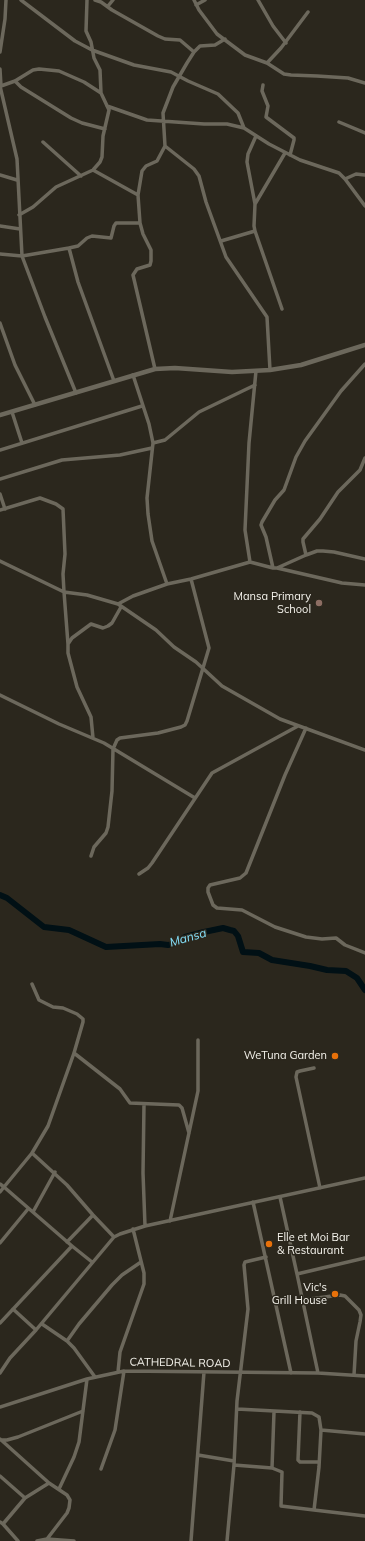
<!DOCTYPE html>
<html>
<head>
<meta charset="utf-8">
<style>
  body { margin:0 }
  canvas { display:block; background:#2b271d }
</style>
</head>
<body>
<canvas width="365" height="1541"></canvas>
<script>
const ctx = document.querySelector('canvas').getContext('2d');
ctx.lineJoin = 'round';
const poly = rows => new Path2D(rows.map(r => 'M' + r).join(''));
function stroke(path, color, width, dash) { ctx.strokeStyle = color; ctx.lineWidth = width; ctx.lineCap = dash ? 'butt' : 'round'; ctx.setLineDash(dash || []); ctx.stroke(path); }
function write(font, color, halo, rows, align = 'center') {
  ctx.font = font + ' Mulish,sans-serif'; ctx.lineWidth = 3; ctx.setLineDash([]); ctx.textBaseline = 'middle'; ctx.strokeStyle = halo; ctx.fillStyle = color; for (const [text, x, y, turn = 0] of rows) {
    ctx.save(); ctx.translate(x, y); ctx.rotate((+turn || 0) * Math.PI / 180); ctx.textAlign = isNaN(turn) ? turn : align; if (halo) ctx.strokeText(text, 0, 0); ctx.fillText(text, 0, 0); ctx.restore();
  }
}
stroke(poly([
  [0,895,7,898,44,927,69,930,106,947,160,944,168,945,174,944,185,937,204,932,223,928,230,930,234,931,238,936,243,952,259,953,272,960,310,966,327,970,346,971,357,978,365,990]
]), '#011015', 6);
stroke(poly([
  [21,0,75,41,92,50,134,65,171,72,188,81,218,94,238,113,244,128],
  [95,0,101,2,112,10,158,36,165,39,180,40,194,52],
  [194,0,199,10,217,34,245,55,267,63,284,74,291,75,317,76,348,78,365,83],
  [258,0,273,26,286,43],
  [196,5,205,0],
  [108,6,113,0],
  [0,52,5,19,6,0],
  [267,63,281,48,308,12],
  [0,69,1,86,15,81,33,70,39,69,59,71,84,82,101,93],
  [15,81,21,87,71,118,82,123,105,129],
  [263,85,262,91,268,106,266,117,294,138,294,140,290,155],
  [0,86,17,159,22,256,45,317,76,393],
  [107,106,147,120,204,124,227,124,244,128,269,144,300,160,339,173,345,179,365,206],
  [339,122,365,133],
  [43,142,81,176],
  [165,146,194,169,199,176,206,202,226,257,267,317,270,370],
  [93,170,138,195],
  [0,175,17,180],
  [345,179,356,174,365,175],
  [255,204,285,153],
  [19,215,33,207,56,187,93,170,100,162,102,157,103,136,109,110,101,93,100,70,94,58,91,42,86,31,87,0],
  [0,226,20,229],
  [255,231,282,309],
  [221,241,255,231,254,226,255,204,247,162,248,154,256,136],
  [69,248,78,282,114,381],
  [0,254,22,256,69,248,78,246,87,238,92,236,111,238,114,226,116,223,140,223],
  [0,323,15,365,35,405],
  [155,369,133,275,137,269,150,265,151,261,151,250,143,234,140,223,138,195,142,171,146,166,157,161,165,146,163,113,173,87,187,63,194,52,200,46,215,45,225,39],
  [133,375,149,424,153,443,147,498,148,514,152,541,167,584],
  [12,412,22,443],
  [153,443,165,440,199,412,255,385],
  [0,450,142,406],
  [0,479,62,460,120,455,152,448],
  [0,494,5,509],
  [0,510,40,498,56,504,63,509,65,554,63,574,64,592,68,644],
  [306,555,303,542,303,539,320,519,338,492,360,470,365,458],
  [0,561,64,592,87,595,118,604,156,630,174,647,196,662,222,686,280,719,365,750],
  [250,562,245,530,249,443,256,371],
  [273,568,266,537,261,525,262,522,275,500,284,490,296,457,305,441,341,391,365,364],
  [277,568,342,583,365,585],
  [118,604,133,596,167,584,191,579,250,562,273,568,277,568,306,555,317,551,323,551,334,552,365,559],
  [0,695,59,724,104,743,195,798],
  [306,728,285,775,246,873,240,878,210,885,208,888,208,892,213,905,217,908,242,910,275,927,306,937,322,939,336,938,345,945,365,953],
  [93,738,91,717,77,687,68,653,68,644,72,638,91,624,103,628,108,626,112,623,121,607],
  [91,856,94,847,106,833,108,827,112,791,113,749,117,740,120,738,158,733,181,727,185,725,187,721,209,648,191,579],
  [139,874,148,868,152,863,212,773,298,726],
  [74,1053,120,1089,130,1103,179,1105,182,1108,189,1133],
  [314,1068,300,1071,297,1072,296,1077,320,1188],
  [144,1104,143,1173,145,1226],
  [32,1153,67,1185,93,1215,114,1237],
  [0,1184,4,1187,32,1153,48,1126,74,1053,83,1022,83,1019,77,1014,63,1008,53,1007,39,1000,32,984],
  [0,1192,4,1187,72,1246,92,1262],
  [280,1197,297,1274],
  [253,1202,291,1373],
  [33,1212,55,1172],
  [170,1221,198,1091,198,1040],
  [67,1242,93,1215],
  [0,1243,28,1209],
  [302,1300,340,1295,345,1296,359,1310,361,1315,360,1322,356,1341,354,1375],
  [13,1309,36,1330],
  [0,1323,72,1246],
  [42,1324,67,1341,74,1348,95,1377],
  [67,1341,79,1324,112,1285,122,1275,141,1262],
  [118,1372,120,1352,144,1284,144,1273,133,1229],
  [0,1373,10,1358,36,1330,114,1237,120,1234,145,1226,365,1178],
  [318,1373,297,1274,365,1258],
  [0,1407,87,1379,124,1371,318,1373,365,1376],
  [237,1409,312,1413,319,1417,321,1430,365,1434],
  [300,1412,298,1460,300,1462,319,1462],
  [321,1430,319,1467,314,1510,365,1516],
  [0,1439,49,1483,25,1498,0,1476],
  [1,1440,7,1440,18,1437,83,1411],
  [198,1455,234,1461],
  [234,1465,272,1468,282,1472,281,1506,314,1510],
  [272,1468,274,1412],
  [101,1469,115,1430,124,1371],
  [59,1489,74,1457,79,1442,87,1379],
  [0,1522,3,1524,25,1498],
  [3,1524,18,1541],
  [47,1539,74,1541],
  [37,1541,47,1539,67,1513,69,1508,70,1500,67,1495,49,1483],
  [191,1541,204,1372],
  [227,1541,234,1465,237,1401,248,1309,244,1265,245,1262,266,1257]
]), '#6c685c', 3.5);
stroke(poly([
  [0,415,155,369,175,368,232,372,270,370,301,365,365,345]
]), '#6c685c', 4.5);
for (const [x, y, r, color] of [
  [319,603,4,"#8d6e63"],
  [335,1056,4,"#e8710a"],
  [269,1244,4,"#e8710a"],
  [335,1294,4,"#e8710a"]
]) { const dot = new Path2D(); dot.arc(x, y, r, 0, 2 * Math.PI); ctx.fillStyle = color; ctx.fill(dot); stroke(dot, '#2b271d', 1.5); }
write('11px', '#f6f4ed', '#2b271d', [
  ["Mansa Primary",311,597],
  ["School",311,610],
  ["WeTuna Garden",327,1056],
  ["Elle et Moi Bar",277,1238,"left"],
  ["& Restaurant",277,1251,"left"],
  ["Vic's",327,1288],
  ["Grill House",327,1301]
], 'right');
write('11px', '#f6f4ed', '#2b271d', [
  ["CATHEDRAL ROAD",180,1363,1]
]);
write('italic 12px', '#85e2fc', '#2b271d', [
  ["Mansa",188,938,-16]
]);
</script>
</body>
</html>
